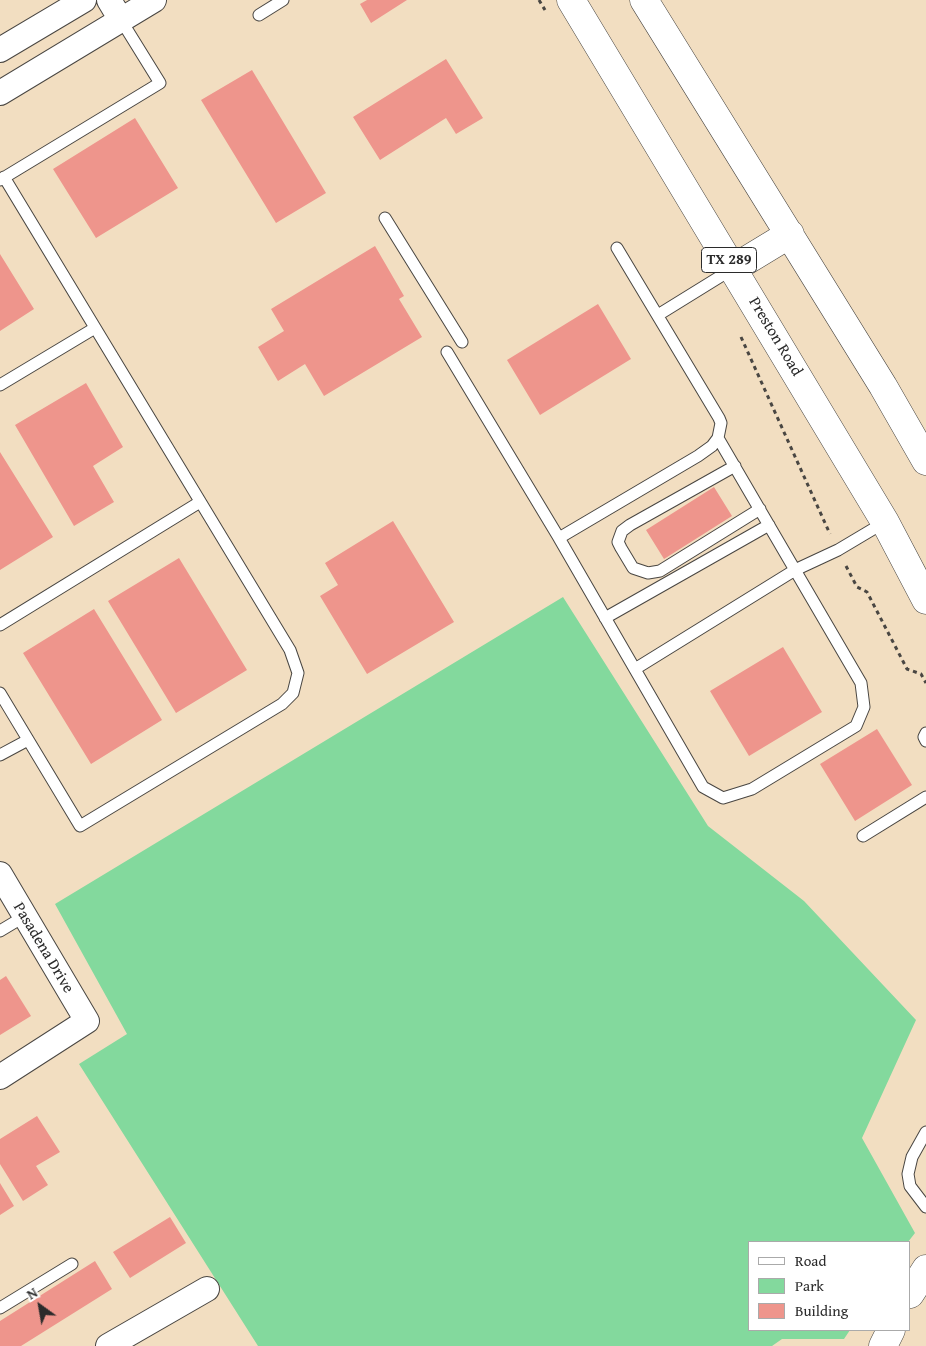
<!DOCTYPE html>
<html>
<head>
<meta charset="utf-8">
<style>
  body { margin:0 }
  #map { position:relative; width:926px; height:1346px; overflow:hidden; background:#f2dec1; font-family:"Gentium Book Plus",serif }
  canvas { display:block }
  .legend { position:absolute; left:748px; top:1241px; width:162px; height:90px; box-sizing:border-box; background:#fff; border:1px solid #aaa; margin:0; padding:6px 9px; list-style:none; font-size:15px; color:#2b2b2b }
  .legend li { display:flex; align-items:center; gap:10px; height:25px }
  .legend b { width:25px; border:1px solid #aaa }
  .north { position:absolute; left:15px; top:1281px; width:50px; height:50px; -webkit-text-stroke:4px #fff; paint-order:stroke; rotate:328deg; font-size:14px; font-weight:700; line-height:20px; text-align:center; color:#2b2b2b }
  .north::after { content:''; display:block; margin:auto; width:18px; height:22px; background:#2b2b2b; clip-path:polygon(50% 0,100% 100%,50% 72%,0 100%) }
</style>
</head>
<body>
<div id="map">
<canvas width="926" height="1346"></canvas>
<ul class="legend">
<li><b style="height:6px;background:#fff"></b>Road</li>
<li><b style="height:14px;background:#83d99d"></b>Park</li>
<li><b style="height:14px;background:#ee958c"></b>Building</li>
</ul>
<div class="north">N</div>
</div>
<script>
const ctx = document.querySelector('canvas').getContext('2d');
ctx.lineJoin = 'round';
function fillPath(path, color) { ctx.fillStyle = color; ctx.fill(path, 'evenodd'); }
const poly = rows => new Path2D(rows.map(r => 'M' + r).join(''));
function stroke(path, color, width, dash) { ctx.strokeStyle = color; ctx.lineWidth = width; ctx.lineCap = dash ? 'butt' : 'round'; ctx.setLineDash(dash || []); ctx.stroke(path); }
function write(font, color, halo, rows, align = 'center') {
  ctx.font = font + ' "Gentium Book Plus",serif'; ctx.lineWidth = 4; ctx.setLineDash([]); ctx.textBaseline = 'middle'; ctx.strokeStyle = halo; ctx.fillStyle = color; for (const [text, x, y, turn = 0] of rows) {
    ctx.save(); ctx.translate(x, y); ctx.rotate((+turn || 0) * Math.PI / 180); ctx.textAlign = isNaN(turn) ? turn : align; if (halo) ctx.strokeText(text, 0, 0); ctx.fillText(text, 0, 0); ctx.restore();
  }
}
fillPath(poly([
  [563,597,708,826,804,901,916,1020,862,1138,915,1233,908,1242,750,1242,750,1330,850,1330,844,1339,782,1339,772,1346,258,1346,79,1064,127,1034,55,904]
]), '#83d99d');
fillPath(poly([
  [367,0,407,0,371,23,360,4],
  [446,59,483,118,456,134,446,118,380,160,353,117],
  [252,70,326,193,276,223,201,100],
  [135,118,178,188,96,238,53,169],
  [375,246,404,296,399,299,422,337,324,396,305,364,278,381,258,347,284,331,271,309],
  [0,254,34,309,0,331],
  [598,304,631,359,540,415,507,360],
  [86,383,123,447,93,466,114,502,74,526,15,425],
  [0,452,53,537,0,570],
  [714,487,732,516,664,559,646,530],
  [393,521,454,622,367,674,320,596,338,585,325,563],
  [179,558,247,670,176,713,108,601],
  [94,609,162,720,91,764,23,653],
  [783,647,822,712,749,756,710,691],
  [877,729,912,785,855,821,820,764],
  [6,976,31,1016,0,1035,0,980],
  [37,1116,60,1152,36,1166,48,1185,23,1201,0,1164,0,1139],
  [0,1183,14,1206,0,1215],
  [170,1217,186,1243,130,1278,113,1252],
  [95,1261,112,1289,21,1346,0,1346,0,1321]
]), '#ee958c');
const service = poly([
  [259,15,283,0],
  [0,180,160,83,121,20],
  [385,218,462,342],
  [658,315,734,268],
  [447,352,559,538,698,456,712,446,718,438,721,423,719,418,617,248],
  [0,385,95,328],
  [718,438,795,570,838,550,885,522],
  [735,466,630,525,622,531,618,542,621,548,633,568,648,573,660,571,760,509],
  [559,538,703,787,723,798,752,789,856,726,864,707,861,683,795,570,635,669],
  [605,618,769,525],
  [0,625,200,502],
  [0,693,80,826,282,704,293,693,298,673,290,650,4,177],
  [926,733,924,737,926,741],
  [0,755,28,740],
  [863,836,926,797],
  [0,931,25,916],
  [926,1132,912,1157,908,1174,910,1186,926,1207],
  [0,1308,72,1264]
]);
const minor = poly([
  [109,0,121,20],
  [0,50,84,0],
  [0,93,154,0],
  [0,874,87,1021,0,1077],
  [108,1346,207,1289]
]);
const secondary = poly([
  [910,1294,926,1269],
  [883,1346,891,1330]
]);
const primary = poly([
  [571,0,885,522,926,600],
  [644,0,883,386,926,461],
  [734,268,790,234]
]);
stroke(service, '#494642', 13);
stroke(minor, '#494642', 26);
stroke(secondary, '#494642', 29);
stroke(primary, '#494642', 29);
stroke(poly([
  [539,0,545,10],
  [741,337,830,534],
  [846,566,857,587,867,592,907,669,921,674,926,683]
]), '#494642', 3, [4, 4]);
stroke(service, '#fff', 11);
stroke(minor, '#fff', 24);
stroke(secondary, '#fff', 28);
stroke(primary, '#fff', 28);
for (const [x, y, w] of [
  [729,260,55]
]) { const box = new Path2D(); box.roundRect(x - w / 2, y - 12.5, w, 25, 4); ctx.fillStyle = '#fff'; ctx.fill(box); stroke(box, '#2b2b2b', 1); }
write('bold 15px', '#2b2b2b', null, [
  ["TX 289",729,260]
]);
write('16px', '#2b2b2b', '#fff', [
  ["Preston Road",775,337,59],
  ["Pasadena Drive",43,948,59]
]);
</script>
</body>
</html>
